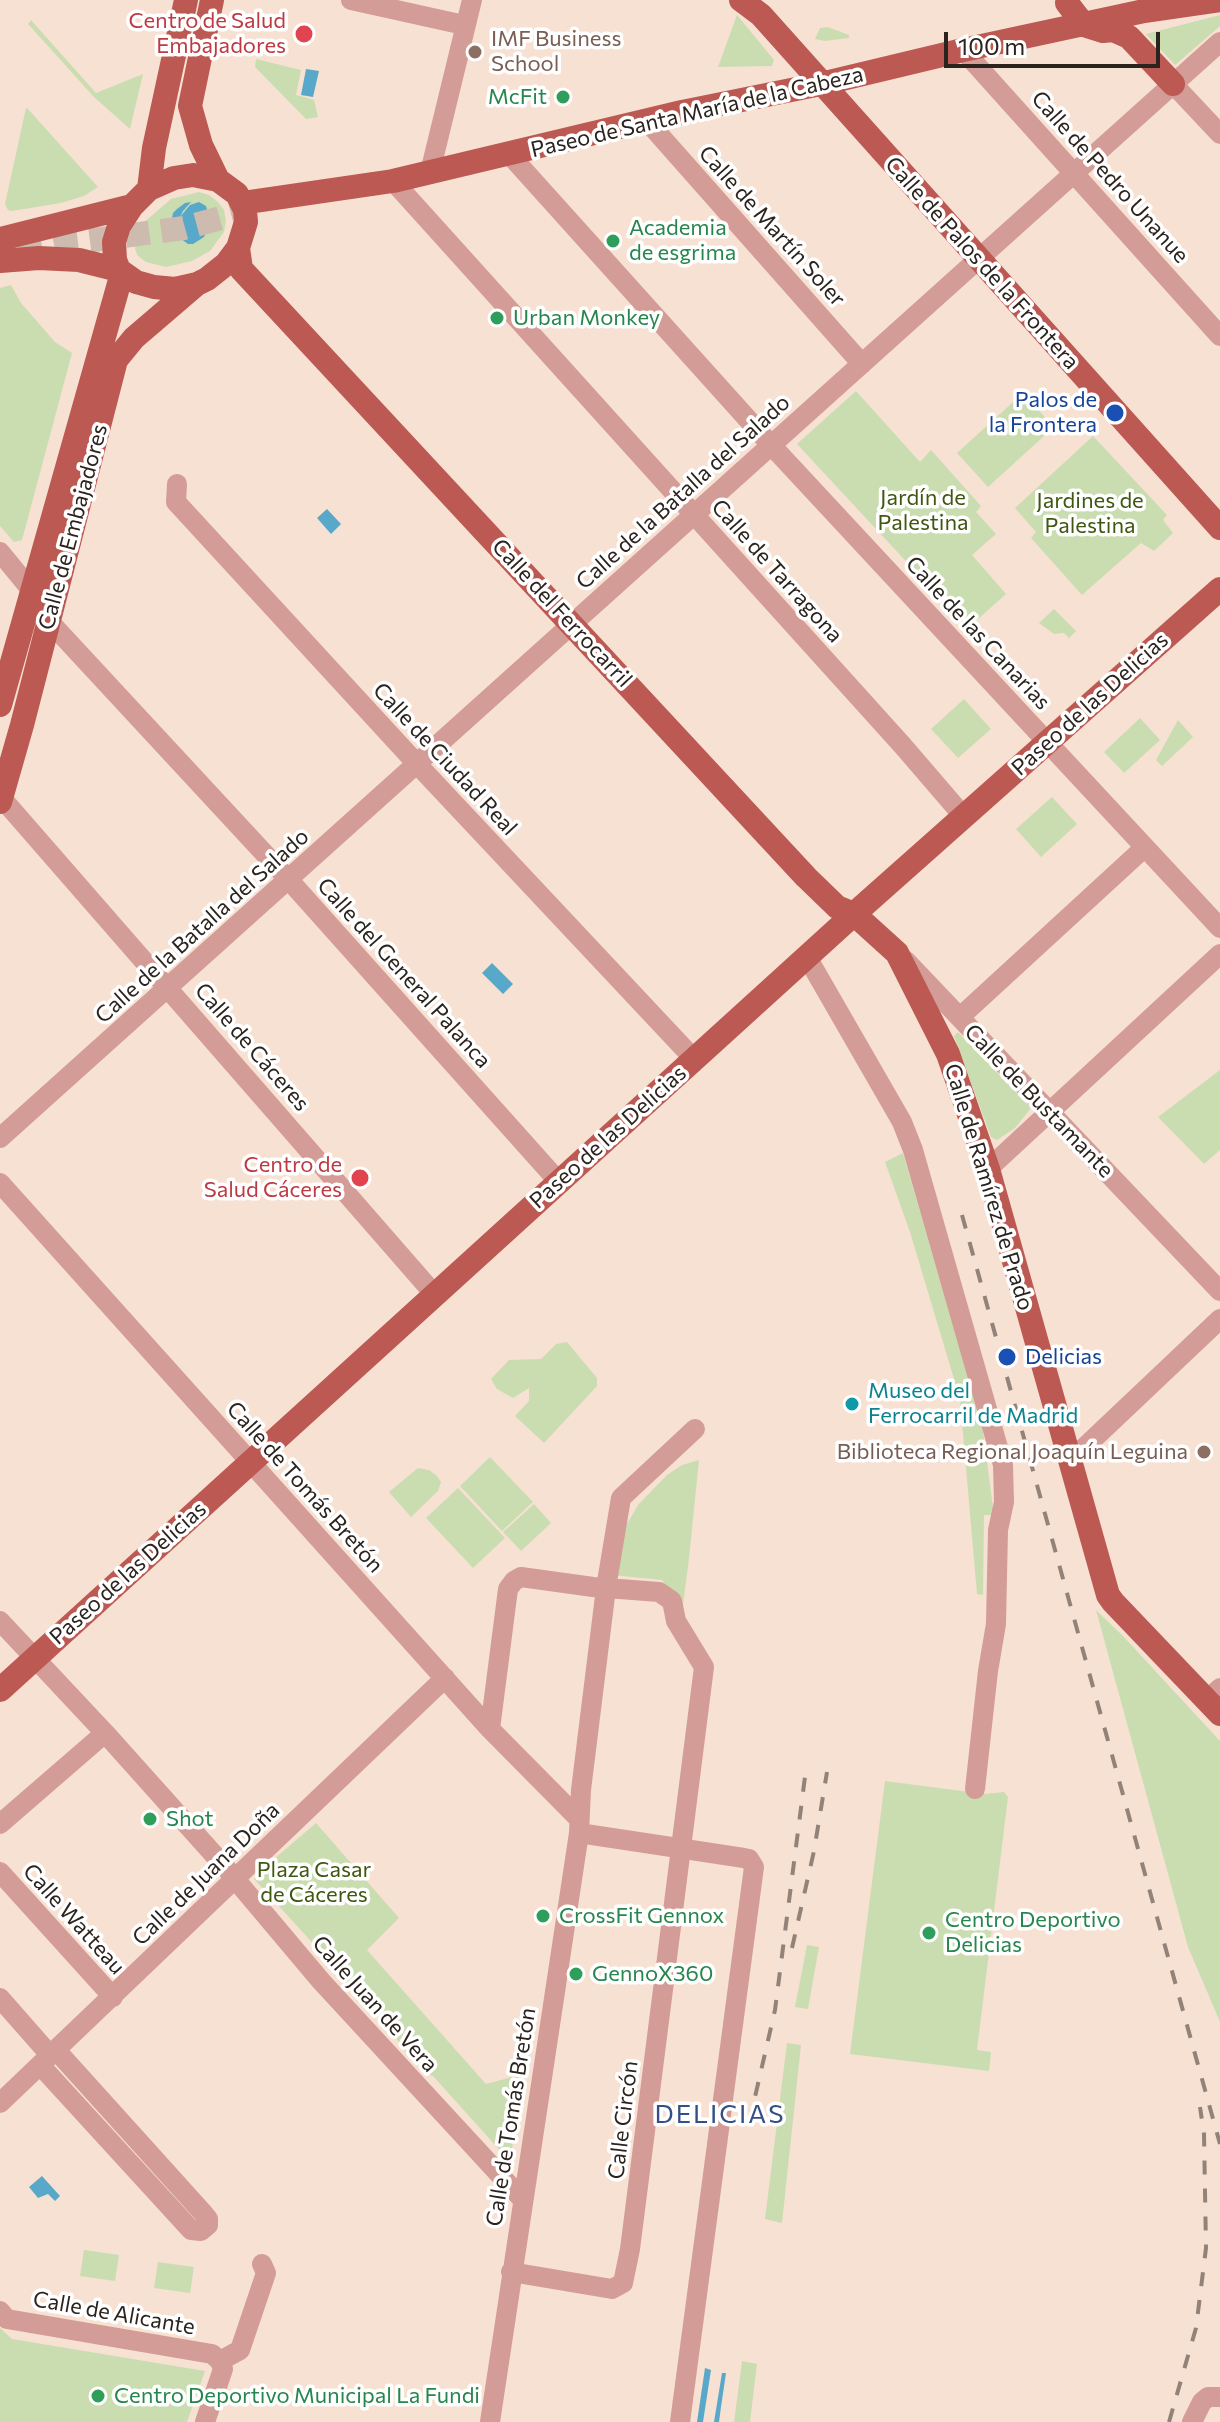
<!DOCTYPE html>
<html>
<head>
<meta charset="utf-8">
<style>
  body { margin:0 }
  #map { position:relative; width:1220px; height:2422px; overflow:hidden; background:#f7e1d3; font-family:Commissioner,sans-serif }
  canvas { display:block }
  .scale { position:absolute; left:944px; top:32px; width:216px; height:36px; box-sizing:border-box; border:4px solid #2b231e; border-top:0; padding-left:10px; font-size:24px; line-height:28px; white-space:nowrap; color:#2b231e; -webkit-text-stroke:6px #fff; paint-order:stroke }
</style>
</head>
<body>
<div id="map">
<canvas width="1220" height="2422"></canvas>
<div class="scale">100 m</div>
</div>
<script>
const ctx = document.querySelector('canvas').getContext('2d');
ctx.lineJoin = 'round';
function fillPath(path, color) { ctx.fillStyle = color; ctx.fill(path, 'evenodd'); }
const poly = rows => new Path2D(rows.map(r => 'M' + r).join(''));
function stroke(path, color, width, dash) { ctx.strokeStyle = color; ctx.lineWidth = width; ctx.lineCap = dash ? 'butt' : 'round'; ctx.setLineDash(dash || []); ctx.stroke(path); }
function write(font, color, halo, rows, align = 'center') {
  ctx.font = font + ' Commissioner,sans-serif'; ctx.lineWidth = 7; ctx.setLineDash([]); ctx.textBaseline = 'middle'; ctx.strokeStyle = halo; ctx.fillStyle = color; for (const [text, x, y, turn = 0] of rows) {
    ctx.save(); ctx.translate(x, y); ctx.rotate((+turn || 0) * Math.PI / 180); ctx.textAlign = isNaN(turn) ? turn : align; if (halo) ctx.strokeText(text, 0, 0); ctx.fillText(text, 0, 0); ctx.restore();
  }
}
fillPath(poly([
  [737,15,774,60,772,66,718,67],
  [1220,15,1220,26,1175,65,1146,34],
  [31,20,96,93,143,74,130,129,94,97,28,24],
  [828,27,849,35,849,38,825,41,815,39,820,28],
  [256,59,301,70,296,95,314,100,318,117,306,119,255,67],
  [26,108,28,109,98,187,84,196,61,203,12,211,8,210,5,204],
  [199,192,209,195,218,202,224,210,226,221,224,232,210,251,192,261,166,267,146,262,138,256,135,249,135,241,142,224,171,199],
  [11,285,21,303,55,342,72,353,22,540,14,542,0,526,0,288],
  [856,391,920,462,931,450,981,506,976,512,996,534,972,555,1006,594,968,628,797,444],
  [1023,393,1054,427,988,487,957,453],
  [1093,436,1167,515,1163,520,1173,533,1154,551,1141,543,1082,595,1031,538,1036,532,1015,508],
  [1054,609,1076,631,1069,638,1064,633,1054,634,1039,623],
  [964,699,991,729,958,758,931,729],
  [1140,718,1160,740,1124,773,1104,752],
  [1178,720,1193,737,1162,766,1156,760],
  [1052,797,1077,824,1041,857,1016,829],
  [958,1032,1031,1108,1015,1128,997,1140,991,1137,954,1036],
  [1220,1070,1220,1150,1204,1164,1158,1117],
  [903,1153,982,1424,994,1515,984,1515,983,1595,977,1594,960,1399,910,1232,885,1162],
  [567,1342,597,1378,597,1386,544,1443,515,1416,529,1401,529,1388,513,1398,497,1389,491,1379,509,1360,541,1359,556,1344],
  [490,1457,533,1502,502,1531,460,1486],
  [699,1460,689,1558,682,1613,662,1580,612,1575,620,1536,638,1505,667,1475,682,1465],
  [418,1468,429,1470,437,1476,441,1482,438,1491,411,1517,389,1492],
  [458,1488,505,1538,473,1568,426,1518],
  [534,1504,551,1523,521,1551,503,1532],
  [1096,1610,1122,1635,1220,1741,1220,2022,1188,1947],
  [885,1781,985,1794,1004,1792,1008,1797,977,2050,991,2052,989,2071,850,2054],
  [316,1823,399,1918,367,1950,486,2084,523,2074,511,2155,505,2156,433,2076,427,2074,404,2050,389,2027,372,2009,348,1990,342,1975,254,1879,268,1864],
  [807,1945,819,1947,808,2009,795,2007],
  [787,2043,801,2045,782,2223,765,2219],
  [84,2250,119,2255,115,2281,80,2276],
  [158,2262,194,2267,190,2293,154,2288],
  [0,2328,12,2339,205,2371,187,2422,0,2422],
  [742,2361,757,2364,750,2422,734,2422]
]), '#caddb1');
fillPath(poly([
  [306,69,319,71,313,97,301,95],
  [191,202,183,211,180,217,190,205,199,202,206,206,209,217,210,224,204,237,193,244,188,244,177,236,171,223,173,213,177,209,185,203],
  [327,509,341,524,331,534,317,518],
  [492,963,513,984,503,994,482,973],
  [42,2176,60,2196,55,2201,48,2194,38,2198,29,2187],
  [705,2368,711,2370,703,2422,697,2422],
  [722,2373,726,2373,721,2407,719,2422,714,2422]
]), '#58a8c9');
stroke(poly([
  [19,253,56,245,184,228,265,206]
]), '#cebbaf', 24, [24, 12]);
stroke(poly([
  [351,0,464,25],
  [963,50,1220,336],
  [1173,84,1220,134],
  [647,121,862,364],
  [510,155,771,445,1220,928],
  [430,172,472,0],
  [393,181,903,746,964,817],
  [177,484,176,502,417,764,694,1059],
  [0,552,32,591],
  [48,620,289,880,559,1182],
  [0,796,435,1295],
  [807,957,902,1122,913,1150,1003,1465,1004,1502,998,1530,996,1624,988,1671,975,1789],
  [906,961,1220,1291],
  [960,1017,1144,848],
  [0,1138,1220,42],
  [988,1169,1220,954],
  [0,1183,490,1729,579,1819],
  [1070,1461,1220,1319],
  [0,1621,105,1733,225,1867,321,1981,523,2200],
  [1207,1700,1220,1688],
  [490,1729,508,1589,514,1581,521,1577,593,1587,659,1592,672,1601,676,1621,704,1667,630,2249,623,2283,612,2289,511,2272],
  [0,1824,105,1733],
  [579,1833,744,1858,749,1859,754,1867,680,2422],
  [0,1872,113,1997],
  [0,1998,50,2055],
  [40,2065,191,2230,201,2231,208,2225,208,2219,204,2214,56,2050],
  [0,2103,445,1678],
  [0,2311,7,2319,212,2354,220,2361],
  [220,2361,240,2350,266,2273,262,2264],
  [205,2422,223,2369,220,2361],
  [490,2422,579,1833,581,1790,606,1588,621,1498,695,1429],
  [1192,2422,1202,2402,1208,2397,1220,2397]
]), '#d49c96', 20);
stroke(poly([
  [212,0,190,106,201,145,218,180],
  [741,0,761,15,1220,528],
  [1067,3,1084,25,1103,31,1113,30,1129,37,1173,84],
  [193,175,218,180,237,194,245,210,246,222,238,248,226,264,207,279,197,284,175,289,154,287,136,282,119,270,115,260,114,242,119,226,132,206,149,189,174,178,193,175],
  [149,189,154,148,186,0],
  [242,203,393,181,682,112,821,84,963,50,1144,11,1220,0],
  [0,239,132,206],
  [238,248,241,269,806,877,837,907,854,914,897,953,948,1054,988,1169,1108,1595,1113,1602,1220,1714],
  [0,261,39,258,79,260,119,270],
  [0,705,122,273],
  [0,802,22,725,116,360,134,338,197,284],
  [0,1690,854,914,1220,589]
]), '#bc5953', 24);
stroke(poly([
  [962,1215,1220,2144],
  [792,1948,814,1851,827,1772],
  [749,2123,775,2010,806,1769],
  [1169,2422,1196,2328,1206,2248,1204,2134,1200,2107]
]), '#92837a', 4, [14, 14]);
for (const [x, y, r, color] of [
  [304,34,10,"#e0444e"],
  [475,52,8,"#8d6e63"],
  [563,97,8,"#2e9e5b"],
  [613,241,8,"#2e9e5b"],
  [497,318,8,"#2e9e5b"],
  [1115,413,10,"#1a4fb4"],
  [360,1178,10,"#e0444e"],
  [1007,1357,10,"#1a4fb4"],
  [852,1404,8,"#0f9aa8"],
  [1204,1452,8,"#8d6e63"],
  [150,1819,8,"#2e9e5b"],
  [543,1916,8,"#2e9e5b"],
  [929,1933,8,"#2e9e5b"],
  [576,1974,8,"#2e9e5b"],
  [98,2396,8,"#2e9e5b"]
]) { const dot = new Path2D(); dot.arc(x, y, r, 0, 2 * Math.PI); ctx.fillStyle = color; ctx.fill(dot); stroke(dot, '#fff', 3); }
write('22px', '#be3a42', '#fff', [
  ["Centro de Salud",286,21],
  ["Embajadores",286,46],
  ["Centro de",342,1165],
  ["Salud Cáceres",342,1190]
], 'right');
write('22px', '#785e54', '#fff', [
  ["IMF Business",491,39],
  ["School",491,64],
  ["Biblioteca Regional Joaquín Leguina",1188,1452,"right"]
], 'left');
write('22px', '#27864d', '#fff', [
  ["McFit",547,97,"right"],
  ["Academia",629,228],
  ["de esgrima",629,253],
  ["Urban Monkey",513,318],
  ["Shot",166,1819],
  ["CrossFit Gennox",559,1916],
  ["Centro Deportivo",945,1920],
  ["Delicias",945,1945],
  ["GennoX360",592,1974],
  ["Centro Deportivo Municipal La Fundi",114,2396]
], 'left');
write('22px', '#2b231e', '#fff', [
  ["Paseo de Santa María de la Cabeza",697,112,-13],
  ["Calle de Pedro Unanue",1110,177,48],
  ["Calle de Martín Soler",772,226,48],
  ["Calle de Palos de la Frontera",982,263,48],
  ["Calle de la Batalla del Salado",683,492,-42],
  ["Calle de Embajadores",73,527,-75],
  ["Calle de Tarragona",777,571,48],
  ["Calle del Ferrocarril",562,613,47],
  ["Calle de las Canarias",978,633,47],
  ["Paseo de las Delicias",1090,704,-42],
  ["Calle de Ciudad Real",445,759,47],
  ["Calle de la Batalla del Salado",202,926,-42],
  ["Calle del General Palanca",404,973,48],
  ["Calle de Cáceres",252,1047,49],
  ["Calle de Bustamante",1039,1101,46],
  ["Paseo de las Delicias",608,1137,-42],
  ["Calle de Ramírez de Prado",989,1187,73],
  ["Calle de Tomás Bretón",305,1487,48],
  ["Paseo de las Delicias",128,1573,-42],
  ["Calle de Juana Doña",206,1874,-44],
  ["Calle Watteau",74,1919,48],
  ["Calle Juan de Vera",375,2004,48],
  ["Calle de Tomás Bretón",511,2117,-81],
  ["Calle Circón",623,2120,-83],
  ["Calle de Alicante",114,2313,10]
]);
write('22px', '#164399', '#fff', [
  ["Palos de",1097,400],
  ["la Frontera",1097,425],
  ["Delicias",1025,1357,"left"]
], 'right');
write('22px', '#405711', '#fff', [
  ["Jardín de",923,498],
  ["Palestina",923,523],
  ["Jardines de",1090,501],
  ["Palestina",1090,526],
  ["Plaza Casar",314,1870],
  ["de Cáceres",314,1895]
]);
write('22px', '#0d838f', '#fff', [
  ["Museo del",868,1391],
  ["Ferrocarril de Madrid",868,1416]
], 'left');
ctx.letterSpacing = '2px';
write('26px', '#334f88', '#fff', [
  ["DELICIAS",720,2114]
]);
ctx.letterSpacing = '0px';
</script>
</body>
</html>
